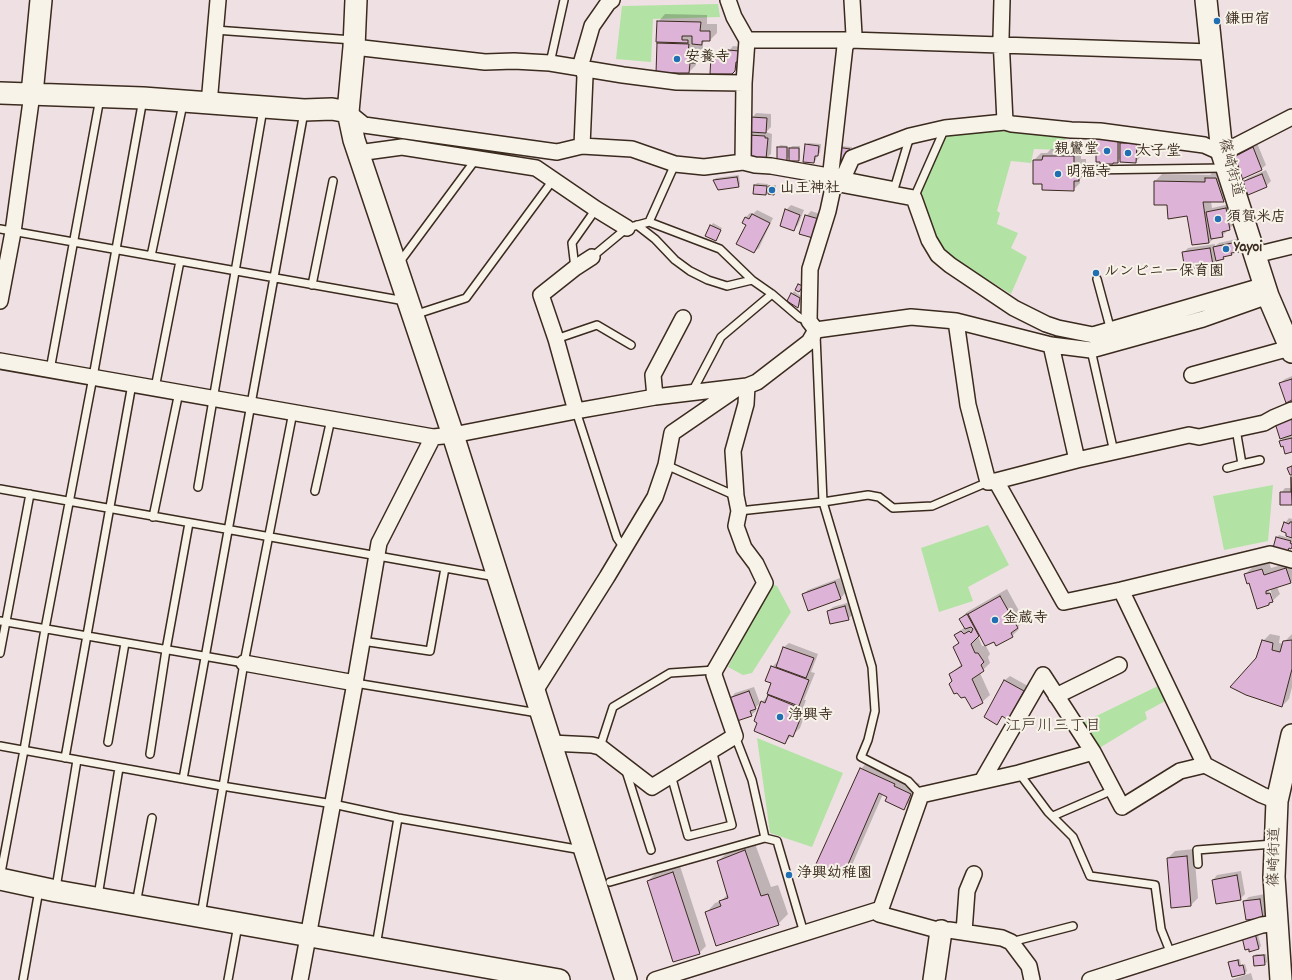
<!DOCTYPE html>
<html>
<head>
<meta charset="utf-8">
<style>
  body { margin:0 }
  canvas { display:block; background:#efe0e3 }
</style>
</head>
<body>
<canvas width="1292" height="980"></canvas>
<script>
const ctx = document.querySelector('canvas').getContext('2d');
ctx.lineJoin = 'round';
function fillPath(path, color) { ctx.fillStyle = color; ctx.fill(path, 'evenodd'); }
const poly = rows => new Path2D(rows.map(r => 'M' + r).join(''));
function stroke(path, color, width, dash) { ctx.strokeStyle = color; ctx.lineWidth = width; ctx.lineCap = dash ? 'butt' : 'round'; ctx.setLineDash(dash || []); ctx.stroke(path); }
function write(font, color, halo, rows, align = 'center') {
  ctx.font = font + ' Dekko,"Klee One",sans-serif'; ctx.lineWidth = 4; ctx.setLineDash([]); ctx.textBaseline = 'middle'; ctx.strokeStyle = halo; ctx.fillStyle = color; for (const [text, x, y, turn = 0] of rows) {
    ctx.save(); ctx.translate(x, y); ctx.rotate((+turn || 0) * Math.PI / 180); ctx.textAlign = isNaN(turn) ? turn : align; if (halo) ctx.strokeText(text, 0, 0); ctx.fillText(text, 0, 0); ctx.restore();
  }
}
fillPath(poly([
  [718,4,720,17,653,19,651,62,616,59,622,6],
  [1008,128,1066,131,1065,150,1034,149,1031,163,1011,161,997,211,1000,213,997,224,1018,233,1011,248,1027,257,1011,294,960,263,946,251,933,236,921,191,937,141,953,130],
  [1273,485,1268,541,1224,550,1213,496],
  [988,525,1009,565,968,587,973,601,939,612,921,548],
  [772,584,777,586,791,612,752,673,743,675,728,667],
  [1162,684,1169,699,1145,712,1147,719,1096,750,1080,724],
  [757,738,843,773,812,847,770,833]
]), '#b2e3a4');
fillPath(poly([
  [665,14,707,15,707,24,717,24,717,33,710,40,706,40,701,45,703,45,703,55,696,62,696,65,689,72,657,72,658,22],
  [733,46,743,47,740,66,731,73,712,57,716,52,724,52,726,51,729,51],
  [756,113,771,114,771,127,766,132,772,134,771,154,766,158,749,136,754,131,752,118],
  [1123,134,1122,142,1126,139,1141,139,1140,157,1136,162,1121,158,1117,162,1101,161],
  [808,143,821,144,820,153,817,155,816,160,814,162,806,145],
  [1257,143,1266,165,1261,169,1235,157,1240,153],
  [780,145,788,146,788,150,792,146,800,146,800,158,798,160,790,156,786,160,778,148],
  [840,146,852,147,851,151,840,170],
  [1051,149,1081,150,1081,159,1086,159,1086,173,1080,179,1080,183,1073,190,1043,183,1034,160,1041,153,1047,153],
  [1266,170,1271,181,1266,186,1244,182,1248,178],
  [1214,171,1223,172,1231,194,1223,201,1211,201,1212,208,1230,204,1234,224,1229,229,1226,230,1227,231,1222,236,1214,238,1209,243,1193,244,1187,215,1168,204,1155,181,1162,174,1210,175],
  [739,175,740,184,738,186,714,180,716,178],
  [757,183,768,184,768,192,766,194,754,193,755,185],
  [772,185,776,185,776,192,774,194,770,187],
  [791,205,804,210,798,225,794,229,786,210],
  [757,210,773,218,759,248,754,252,745,218,750,213,753,214],
  [811,211,823,215,817,233,806,216],
  [713,223,722,228,715,240,706,235],
  [1241,238,1243,246,1238,251,1226,255,1223,258,1217,260,1212,264,1183,253,1188,248,1215,244,1215,246,1219,243],
  [794,291,801,296,800,305,798,307,788,300],
  [1292,376,1292,399,1280,383,1285,379],
  [1292,414,1292,451,1280,441,1286,436],
  [1285,488,1292,488,1292,504,1281,504,1281,493],
  [1289,518,1292,519,1292,537,1285,523],
  [1279,535,1292,539,1292,547,1290,547,1287,552,1274,547,1277,537],
  [1269,562,1271,568,1292,562,1292,581,1290,583,1277,587,1280,594,1269,604,1245,574,1253,567],
  [1268,588,1270,588,1273,600,1271,600],
  [840,578,845,593,841,598,809,610,803,594,808,590],
  [1007,589,1024,620,1018,627,1019,629,1012,636,994,641,980,634,978,636,982,646,986,646,990,654,988,657,990,663,980,673,990,695,982,702,953,681,950,674,962,664,954,647,959,642,955,635,965,627,960,619,967,612],
  [850,602,853,614,848,619,828,611,833,607],
  [1270,634,1280,636,1279,643,1284,644,1284,642,1292,634,1292,687,1289,699,1282,706,1257,659,1263,641],
  [789,643,818,654,811,672,815,673,804,700,806,700,803,708,807,709,800,728,785,742,762,702,768,696,773,683,772,667,779,660,784,647],
  [1010,676,1028,686,1012,714,1008,718,1003,716,997,724,985,717,1005,680],
  [754,687,760,703,755,708,756,711,751,715,731,698,735,693],
  [870,759,904,775,903,777,920,784,913,799,903,808,888,796,883,794,852,865,842,874,861,769],
  [754,841,771,887,778,885,788,914,778,924,706,913,715,903,721,901,728,894,718,861,728,852],
  [1194,849,1198,898,1191,905,1168,858,1175,851],
  [680,866,706,946,699,953,648,881,655,874],
  [1241,871,1245,894,1240,899,1213,880,1217,875],
  [1265,894,1267,912,1263,917,1247,919,1244,901,1249,897],
  [1257,932,1261,946,1259,948,1250,950,1249,948],
  [1256,954,1266,954,1267,962,1265,964,1254,956],
  [1240,959,1241,965,1245,964,1247,971,1245,973,1229,963,1231,961],
  [1251,973,1253,980,1230,980]
]), '#0003');
const building = poly([
  [657,21,701,22,700,31,710,31,710,41,702,41,702,45,692,44,692,36,682,36,682,40,688,40,688,43,656,42,657,21],
  [657,43,689,44,688,52,696,52,696,63,690,63,689,73,656,73,657,43],
  [728,50,739,51,738,62,736,62,735,71,732,74,710,74,711,56,720,57,721,55,727,55,728,50],
  [751,117,767,118,766,133,750,132,751,117],
  [748,135,765,136,765,138,768,138,766,159,747,159,748,135],
  [1096,138,1118,138,1118,163,1113,163,1113,164,1100,164,1100,162,1096,162,1096,138],
  [1120,143,1137,143,1136,163,1120,162,1120,143],
  [805,144,819,146,818,156,815,156,814,163,803,162,805,144],
  [777,147,787,147,787,161,777,161,777,147],
  [837,147,850,149,850,154,847,157,844,157,843,164,841,164,840,172,834,171,837,147],
  [1253,147,1262,170,1242,179,1234,157,1253,147],
  [789,148,799,148,799,161,789,161,789,148],
  [1043,156,1074,156,1074,165,1079,165,1079,181,1074,181,1074,191,1042,190,1042,184,1033,184,1033,160,1042,160,1043,156],
  [1262,174,1267,187,1248,195,1242,182,1262,174],
  [737,177,739,187,718,190,713,180,737,177],
  [1205,178,1216,178,1224,202,1203,202,1209,243,1192,245,1187,216,1168,219,1167,205,1154,205,1154,181,1205,182,1205,178],
  [754,185,767,186,766,195,753,194,754,185],
  [769,186,775,187,774,195,768,194,769,186],
  [1226,208,1230,230,1222,232,1223,237,1211,239,1206,212,1226,208],
  [785,209,800,215,794,231,780,226,785,209],
  [752,214,770,223,754,253,736,244,746,225,742,223,745,217,749,219,752,214],
  [805,215,819,219,813,238,799,234,805,215],
  [710,225,721,230,716,241,705,236,710,225],
  [1237,242,1239,252,1231,253,1232,255,1223,257,1224,259,1216,261,1213,247,1237,242],
  [1210,248,1213,265,1185,270,1182,252,1210,248],
  [798,284,803,286,799,292,795,290,798,284],
  [791,293,800,298,798,308,787,301,791,293],
  [1292,379,1292,400,1286,403,1279,383,1292,379],
  [1292,414,1292,435,1280,439,1275,423,1292,414],
  [1292,438,1292,452,1285,454,1283,446,1281,447,1279,441,1292,438],
  [1292,466,1292,475,1290,475,1287,468,1292,466],
  [1291,477,1292,505,1280,505,1280,492,1291,492,1291,477],
  [1284,522,1289,524,1290,522,1292,522,1292,538,1286,536,1286,533,1281,531,1284,522],
  [1276,537,1291,541,1290,543,1292,544,1292,547,1291,549,1289,548,1287,553,1273,548,1276,537],
  [1286,568,1291,583,1266,591,1266,594,1270,593,1273,602,1269,603,1269,605,1257,609,1249,583,1247,584,1244,574,1262,569,1264,575,1286,568],
  [835,582,841,599,808,611,802,594,835,582],
  [1000,596,1018,628,1011,633,1013,637,996,646,994,642,985,646,968,614,1000,596],
  [845,606,849,620,830,624,827,611,845,606],
  [967,614,979,636,971,644,975,653,978,653,984,662,981,665,984,671,972,679,983,703,972,709,965,697,961,698,957,693,954,694,949,684,952,681,949,674,962,666,953,647,959,643,954,635,961,631,964,634,969,631,971,633,973,629,971,627,965,629,959,619,967,614],
  [1262,640,1273,643,1272,650,1280,652,1283,641,1292,640,1292,669,1282,707,1246,695,1230,687,1256,658,1262,640],
  [783,647,814,658,806,678,776,667,783,647],
  [771,666,809,680,799,706,767,694,771,683,765,681,771,666],
  [1004,680,1024,691,1008,720,1002,716,997,725,984,717,1004,680],
  [749,691,756,709,750,711,752,716,737,721,729,698,749,691],
  [768,695,800,708,797,715,801,717,793,737,789,735,785,744,754,731,757,723,754,721,761,701,765,703,768,695],
  [860,768,895,784,894,786,911,794,904,810,885,801,887,797,879,793,843,876,816,864,860,768],
  [745,850,761,896,768,894,779,925,716,946,705,912,721,906,719,901,728,898,717,861,745,850],
  [1187,856,1191,906,1171,908,1167,858,1187,856],
  [673,872,700,954,673,962,647,881,673,872],
  [1237,875,1241,900,1216,904,1212,880,1237,875],
  [1260,899,1263,918,1246,920,1243,901,1260,899],
  [1255,933,1259,949,1249,952,1249,949,1245,950,1242,937,1255,933],
  [1264,955,1265,965,1254,966,1253,956,1264,955],
  [1238,960,1239,966,1243,965,1245,974,1232,977,1228,962,1238,960]
]);
fillPath(building, '#ddb3d8');
stroke(building, '#3b2a1e', 1);
const lane = poly([
  [215,30,353,40],
  [550,63,564,0],
  [1086,170,1225,168],
  [844,176,895,186,910,136],
  [914,198,945,128],
  [649,222,675,164],
  [637,225,655,239,675,260,690,271,708,280,727,286,752,280],
  [0,229,405,301],
  [151,256,183,104],
  [592,257,627,228,649,222,720,249,752,280,772,294,800,318,809,321],
  [399,263,476,159],
  [575,268,572,243,596,209],
  [1097,279,1111,331],
  [312,285,333,181],
  [414,315,466,298,553,180],
  [816,335,823,502,872,667,875,711,868,740,861,757,908,781,921,795],
  [556,339,597,325,631,345],
  [1091,350,1114,452],
  [50,370,100,98],
  [155,388,180,261],
  [692,392,721,337,772,294],
  [576,411,617,538,624,548],
  [1242,464,1260,460],
  [666,465,736,496],
  [1227,468,1242,464,1236,429],
  [198,487,263,109],
  [0,489,496,577],
  [315,491,331,419],
  [739,511,823,502,868,495,879,497,893,508,932,506,988,482],
  [153,517,179,392],
  [0,621,244,663],
  [362,641,430,651,445,568],
  [0,653,30,494],
  [355,683,538,713],
  [735,736,752,780,765,838,777,841,804,933],
  [108,742,125,643],
  [0,746,222,786,333,804,398,818,582,850],
  [600,747,613,707,670,673,715,670],
  [150,754,166,650,189,523],
  [65,758,132,384],
  [626,771,651,850],
  [1019,773,1048,812,1073,837,1090,876,1155,885,1161,929,1171,954],
  [671,775,688,836,732,825,712,750],
  [183,779,304,112],
  [1053,816,1113,790],
  [1198,864,1197,850,1273,844],
  [0,878,24,750,45,629,93,377,143,99],
  [610,882,765,838],
  [56,888,77,760],
  [98,896,119,768],
  [136,904,152,818],
  [201,915,244,663,293,412],
  [1011,942,1073,926],
  [376,946,398,818],
  [23,980,39,890],
  [228,980,238,925]
]);
const street = poly([
  [728,0,734,17,747,40,744,83,743,162],
  [852,0,854,35,845,46,831,171,834,177,834,183,828,211,810,269,809,321,816,330,911,317,956,321,1051,345,1091,350,1203,319,1268,296],
  [1002,0,1001,38,1005,122],
  [747,40,850,40,1211,52],
  [354,47,485,62,514,61,550,63,623,75,677,82,744,83],
  [209,104,218,0],
  [348,112,364,125,557,152,582,146,632,149,675,164,704,167,743,162,755,165,771,166,834,177,844,176,852,158,910,136,945,128,1005,122,1012,124,1071,130,1100,131,1204,145,1222,153,1292,117],
  [582,146,585,76,581,64,592,26,608,3,612,0],
  [358,153,402,147,536,168,596,209,627,228],
  [834,183,914,198,929,240,938,255,950,265,1014,308,1046,324,1058,328,1093,335,1255,288],
  [1255,255,1292,246],
  [0,301,13,232,32,94],
  [956,321,968,405,988,482,996,481,1077,460,1189,435,1199,437,1264,423,1273,418,1292,410],
  [1051,345,1077,460],
  [0,361,433,437],
  [1192,375,1290,348],
  [655,397,653,375,683,318],
  [576,411,556,339,541,295,575,268,592,257],
  [996,481,1064,602,1121,590,1270,554,1292,560],
  [1121,590,1205,765],
  [244,663,355,683],
  [535,691,607,577,655,497,666,465,672,433,736,389],
  [1056,696,1119,665],
  [551,743,592,745,600,747,652,787,735,736,714,675,715,670,765,583,756,564,744,548,736,526,739,511,736,496,733,451,746,404,747,386],
  [982,781,1043,675,1093,752],
  [964,932,967,891,974,874],
  [300,980,355,683,379,543,433,437,453,435,576,411,655,397,747,386,757,382,809,342,816,330],
  [655,980,881,909],
  [1032,980,1029,966,1011,942,1002,938,949,930,941,931,879,914,921,795,1019,773,1093,752,1122,807,1180,771,1205,765,1262,795,1277,801],
  [1090,980,1262,925,1277,923]
]);
const secondary = poly([
  [356,0,354,47,348,112,354,140,453,435,626,980],
  [1206,0,1222,153,1268,296,1292,352],
  [0,93,143,98,304,110,332,109,348,112],
  [32,94,41,0],
  [0,879,56,891,559,980],
  [934,980,941,931],
  [1281,980,1274,877,1277,801,1292,735]
]);
stroke(lane, '#3b2a1e', 10);
stroke(street, '#3b2a1e', 18);
stroke(secondary, '#3b2a1e', 24);
stroke(lane, '#f7f3e8', 7);
stroke(street, '#f7f3e8', 15);
stroke(secondary, '#f7f3e8', 21);
for (const [x, y, r, color] of [
  [1217,21,4,"#1f6fb2"],
  [677,59,4,"#1f6fb2"],
  [1107,151,4,"#1f6fb2"],
  [1128,153,4,"#1f6fb2"],
  [1058,174,4,"#1f6fb2"],
  [772,190,4,"#1f6fb2"],
  [1218,219,4,"#1f6fb2"],
  [1226,249,4,"#1f6fb2"],
  [1096,273,4,"#1f6fb2"],
  [995,620,4,"#1f6fb2"],
  [780,717,4,"#1f6fb2"],
  [789,875,4,"#1f6fb2"]
]) { const dot = new Path2D(); dot.arc(x, y, r, 0, 2 * Math.PI); ctx.fillStyle = color; ctx.fill(dot); stroke(dot, '#f7f3e8', 1.5); }
write('bold 15px', '#3b2a1e', '#f7f3e8', [
  ["鎌田宿",1225,21],
  ["安養寺",685,59],
  ["親鸞堂",1099,151,"right"],
  ["太子堂",1136,153],
  ["明福寺",1066,174],
  ["山王神社",780,190],
  ["須賀米店",1226,219],
  ["Yayoi",1234,249],
  ["ルンビニー保育園",1104,273],
  ["金蔵寺",1003,620],
  ["浄興寺",788,717],
  ["浄興幼稚園",797,875]
], 'left');
write('15px', '#3b2a1e', '#f7f3e8', [
  ["篠崎街道",1229,168,76],
  ["篠崎街道",1276,857,-89]
]);
write('16px', '#3b2a1e', '#f7f3e8', [
  ["江戸川三丁目",1053,728]
]);
</script>
</body>
</html>
